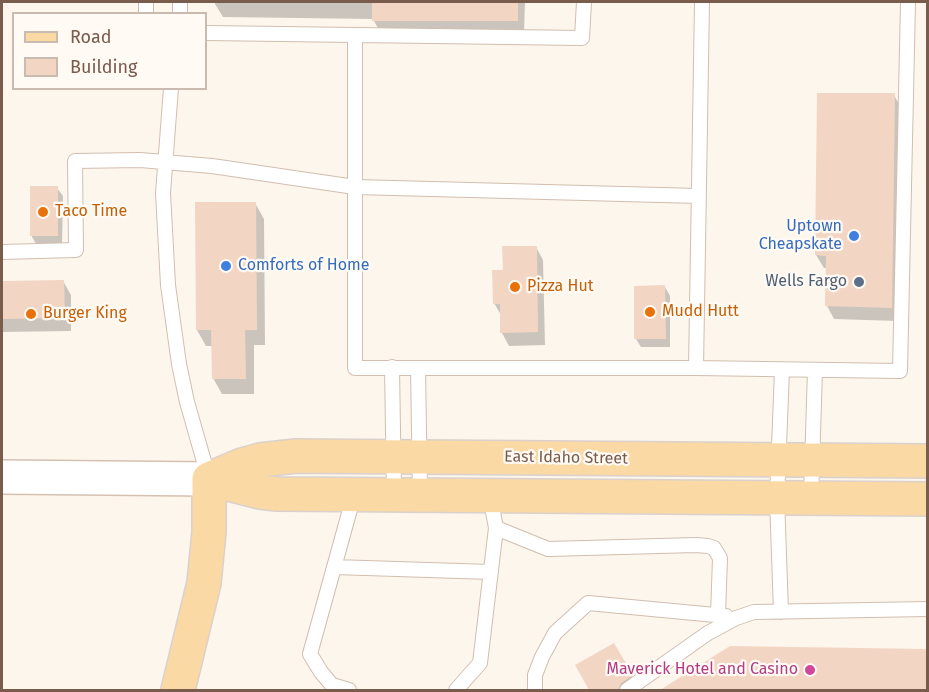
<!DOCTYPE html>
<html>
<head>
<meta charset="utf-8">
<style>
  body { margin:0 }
  #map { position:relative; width:929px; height:692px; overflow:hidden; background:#fdf6ec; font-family:"Fira Sans",sans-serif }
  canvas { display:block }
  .frame { position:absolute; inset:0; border:3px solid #7a5c4d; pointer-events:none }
  .legend { position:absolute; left:12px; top:12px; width:195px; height:78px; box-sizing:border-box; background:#fffaf3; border:2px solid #cabbb1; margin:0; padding:8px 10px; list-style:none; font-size:18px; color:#7a5c4d }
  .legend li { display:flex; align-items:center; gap:12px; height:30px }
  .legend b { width:30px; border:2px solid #cabbb1 }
</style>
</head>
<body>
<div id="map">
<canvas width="929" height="692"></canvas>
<div class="frame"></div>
<ul class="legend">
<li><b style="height:8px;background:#fbd9a5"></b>Road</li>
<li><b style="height:16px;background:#f3d5c3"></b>Building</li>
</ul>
</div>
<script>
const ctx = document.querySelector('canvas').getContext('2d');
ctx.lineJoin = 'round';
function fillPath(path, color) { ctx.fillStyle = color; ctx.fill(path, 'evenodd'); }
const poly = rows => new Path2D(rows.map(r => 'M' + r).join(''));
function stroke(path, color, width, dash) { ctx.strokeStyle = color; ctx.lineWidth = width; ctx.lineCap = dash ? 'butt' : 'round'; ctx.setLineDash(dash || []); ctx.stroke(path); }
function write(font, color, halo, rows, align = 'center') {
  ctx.font = font + ' "Fira Sans",sans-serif'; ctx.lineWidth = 4.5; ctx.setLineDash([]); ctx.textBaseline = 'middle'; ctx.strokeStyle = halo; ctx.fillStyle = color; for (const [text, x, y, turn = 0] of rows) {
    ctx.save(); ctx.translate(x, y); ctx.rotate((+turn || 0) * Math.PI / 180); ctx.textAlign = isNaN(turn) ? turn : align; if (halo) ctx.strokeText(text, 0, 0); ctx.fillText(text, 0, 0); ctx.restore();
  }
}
fillPath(poly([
  [215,2,525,2,524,33,381,34,373,19,223,17,215,4],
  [894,95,901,108,898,321,834,319,827,306,827,268,824,268,816,255],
  [57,188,63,196,62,245,36,244,31,235],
  [255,203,264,219,265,345,254,345,254,394,222,394,213,378,213,346,206,346,197,330,197,204],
  [536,247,543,260,545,345,509,346,502,333,501,315,494,303,504,271],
  [63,281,71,295,71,331,2,332,2,283],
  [665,287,670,296,670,347,641,347,636,339],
  [614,645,641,690,591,690,577,666],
  [730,647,928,650,928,690,663,690]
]), '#0003');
fillPath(poly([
  [372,2,518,2,518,21,372,21],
  [817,93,895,93,892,308,825,306,826,256,815,255],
  [30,186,58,186,58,236,30,236],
  [195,202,256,202,257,330,245,330,246,379,212,379,211,330,196,330],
  [502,246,537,246,538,332,500,333,500,304,493,304,492,270,503,270],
  [64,280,65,318,2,319,2,281],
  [665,285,666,339,634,339,634,286],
  [614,643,633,675,621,683,618,690,589,690,575,665],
  [730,646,927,649,927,690,660,690]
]), '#f3d5c3');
const lane = poly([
  [146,2,146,14],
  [702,2,696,368,900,371,908,2],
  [180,14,180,2],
  [206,33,582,38,584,2],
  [355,35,355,368,696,368],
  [171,88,163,193,168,285,179,364,187,402,209,479],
  [2,252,76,250,75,161,140,160,212,166,355,187,699,196],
  [392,367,394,494],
  [418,368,420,495],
  [490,496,496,528,548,549,696,545,708,546,714,548,720,558,718,615],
  [811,498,815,370],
  [334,567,491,572],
  [781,612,777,498,782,370],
  [349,690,332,685,321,672,310,654,354,495],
  [456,690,480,663,496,528],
  [535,690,535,675,542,657,555,633,588,603,726,616],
  [627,690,708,633,736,618,754,612,928,609]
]);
const secondary = poly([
  [2,477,209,479]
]);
const primary = poly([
  [209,479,242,465,260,460,296,456,928,461],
  [209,479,260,492,277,494,928,499],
  [178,690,204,583,209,532,209,479]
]);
stroke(lane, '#d1beb0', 16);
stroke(secondary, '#d6c0b0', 36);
stroke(primary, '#dad1cd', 36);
stroke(lane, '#fff', 14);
stroke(secondary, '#fff', 33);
stroke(primary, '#fbd9a5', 33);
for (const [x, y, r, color] of [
  [43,212,6,"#e8710a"],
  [854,236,6,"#3f7fe0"],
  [226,266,6,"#3f7fe0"],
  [859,282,6,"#5c6f8a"],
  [515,287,6,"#e8710a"],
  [650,312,6,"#e8710a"],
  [31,314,6,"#e8710a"],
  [810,670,6,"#d1479c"]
]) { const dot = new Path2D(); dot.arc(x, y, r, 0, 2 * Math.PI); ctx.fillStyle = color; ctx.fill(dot); stroke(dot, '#fffaf3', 2); }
write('16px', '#c56008', '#fffaf3', [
  ["Taco Time",55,212],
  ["Pizza Hut",527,287],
  ["Mudd Hutt",662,312],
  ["Burger King",43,314]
], 'left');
write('16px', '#366cbe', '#fffaf3', [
  ["Uptown",842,227],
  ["Cheapskate",842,245],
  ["Comforts of Home",238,266,"left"]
], 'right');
write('16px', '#4e5e75', '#fffaf3', [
  ["Wells Fargo",847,282]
], 'right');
write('16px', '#7a5c4d', '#fffaf3', [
  ["East Idaho Street",566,458,1]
]);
write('16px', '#b23c85', '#fffaf3', [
  ["Maverick Hotel and Casino",798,670]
], 'right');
</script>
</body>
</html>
